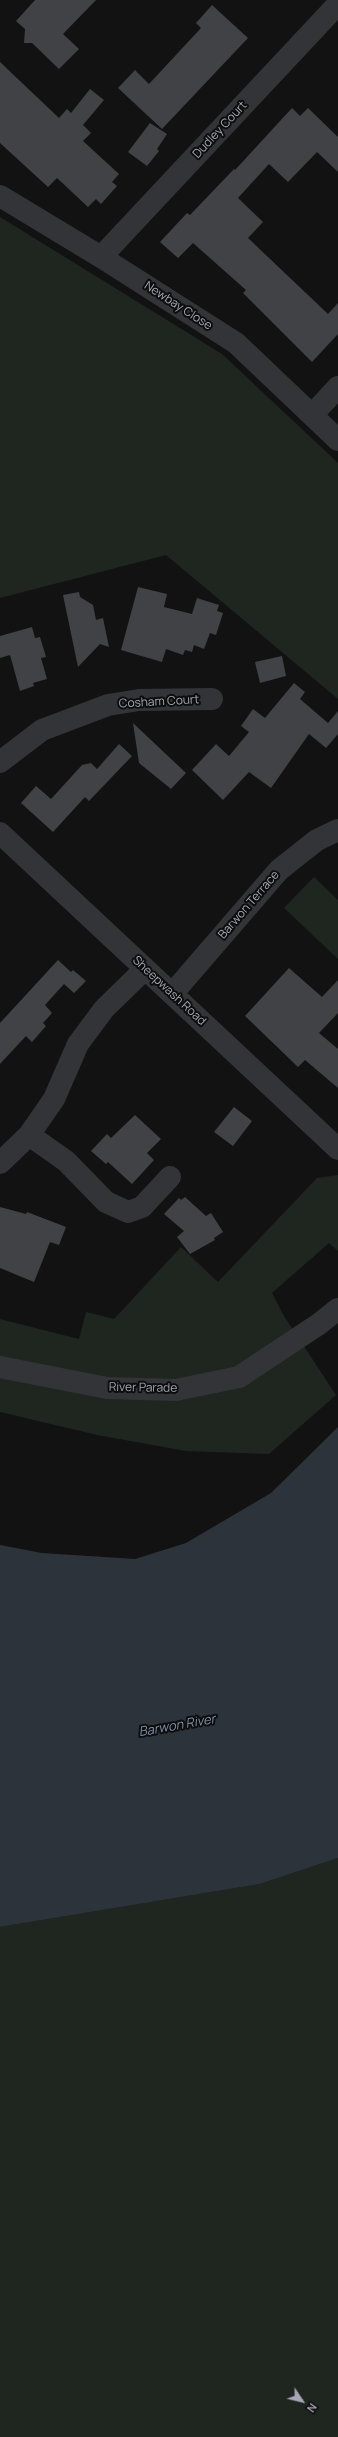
<!DOCTYPE html>
<html>
<head>
<meta charset="utf-8">
<style>
  body { margin:0 }
  #map { position:relative; width:338px; height:2437px; overflow:hidden; background:#121213; font-family:Manrope,sans-serif }
  canvas { display:block }
  .north { position:absolute; left:282px; top:2381px; width:40px; height:40px; -webkit-text-stroke:3px #0d0d0e; paint-order:stroke; rotate:125deg; font-size:11px; font-weight:700; line-height:16px; text-align:center; color:#a5a7b3 }
  .north::after { content:''; display:block; margin:auto; width:14px; height:18px; background:#a5a7b3; clip-path:polygon(50% 0,100% 100%,50% 72%,0 100%) }
</style>
</head>
<body>
<div id="map">
<canvas width="338" height="2437"></canvas>
<div class="north">N</div>
</div>
<script>
const ctx = document.querySelector('canvas').getContext('2d');
ctx.lineJoin = 'round';
function fillPath(path, color) { ctx.fillStyle = color; ctx.fill(path, 'evenodd'); }
const poly = rows => new Path2D(rows.map(r => 'M' + r).join(''));
function stroke(path, color, width, dash) { ctx.strokeStyle = color; ctx.lineWidth = width; ctx.lineCap = dash ? 'butt' : 'round'; ctx.setLineDash(dash || []); ctx.stroke(path); }
function write(font, color, halo, rows, align = 'center') {
  ctx.font = font + ' Manrope,sans-serif'; ctx.lineWidth = 4; ctx.setLineDash([]); ctx.textBaseline = 'middle'; ctx.strokeStyle = halo; ctx.fillStyle = color; for (const [text, x, y, turn = 0] of rows) {
    ctx.save(); ctx.translate(x, y); ctx.rotate((+turn || 0) * Math.PI / 180); ctx.textAlign = isNaN(turn) ? turn : align; if (halo) ctx.strokeText(text, 0, 0); ctx.fillText(text, 0, 0); ctx.restore();
  }
}
fillPath(poly([
  [0,217,222,354,338,463,338,699,166,555,0,598],
  [314,877,338,900,338,959,284,908],
  [338,1175,338,1251,329,1243,272,1293,284,1316,336,1395,269,1454,186,1451,97,1435,0,1412,0,1319,79,1339,86,1312,114,1319,181,1247,218,1282,317,1178],
  [338,1858,338,2437,0,2437,0,1927,260,1884]
]), '#1f2620');
fillPath(poly([
  [338,1427,338,1858,260,1884,0,1927,0,1545,42,1553,135,1559,186,1543,271,1493]
]), '#2d333b');
fillPath(poly([
  [35,0,96,0,63,34,79,49,59,69,32,43,24,43,25,29,16,21],
  [212,5,248,38,162,129,118,88,135,70,149,84,201,28,196,23],
  [0,62,59,118,67,109,71,113,90,89,104,100,83,125,91,133,83,141,119,174,112,182,117,186,101,204,96,199,88,207,57,178,48,187,0,143],
  [292,108,300,116,308,108,338,137,338,172,317,152,288,182,269,164,238,198,263,222,248,238,328,314,338,303,338,334,312,362,243,293,246,290,193,243,178,258,160,242,187,213,190,215,234,169,235,170],
  [150,123,167,134,157,149,159,151,147,166,128,152],
  [138,587,167,594,164,607,192,614,197,598,219,605,217,611,223,613,216,635,210,633,204,649,194,645,192,652,185,650,183,655,166,649,162,662,121,650],
  [79,592,80,597,93,605,96,620,103,618,109,647,100,644,78,667,63,595],
  [32,627,35,638,40,637,46,657,41,658,47,679,33,683,34,686,20,691,10,655,0,658,0,636],
  [282,656,286,676,260,683,255,662],
  [294,683,305,692,300,699,328,723,338,711,338,734,326,748,309,734,271,788,249,772,223,800,192,770,216,744,229,756,249,732,241,726,253,709,265,718],
  [133,723,186,773,171,789,139,763],
  [119,744,132,756,89,801,85,797,53,832,21,803,36,786,51,799,82,765,91,763,97,769],
  [58,960,71,972,73,970,86,981,74,993,64,984,45,1005,52,1013,43,1023,46,1026,32,1042,26,1036,0,1064,0,1023],
  [289,968,322,997,338,980,338,1013,319,1033,338,1049,338,1088,305,1060,298,1067,245,1016],
  [234,1107,252,1121,233,1146,214,1132],
  [135,1115,161,1139,147,1153,154,1160,132,1184,108,1162,106,1164,91,1151,107,1134,111,1138],
  [185,1197,206,1216,211,1213,223,1232,214,1238,215,1240,190,1254,177,1237,184,1231,164,1214,179,1198,181,1200],
  [0,1207,26,1214,27,1212,66,1227,59,1245,50,1242,34,1282,0,1268]
]), '#414246');
stroke(poly([
  [0,196,101,257,236,343,338,440],
  [101,257,338,4],
  [312,415,338,387],
  [0,762,42,730,108,705,139,700,212,699],
  [0,833,338,1149],
  [172,994,279,870,317,840,338,830],
  [29,1135,66,1161,106,1202,128,1212,142,1207,170,1177],
  [0,1163,29,1135,54,1099,78,1044,104,1009,145,969],
  [0,1367,107,1388,176,1390,239,1377,319,1324,338,1309]
]), '#333438', 22);
write('12px', '#a5a7b3', '#0d0d0e', [
  ["Dudley Court",220,130,-47],
  ["Newbay Close",178,306,33],
  ["Cosham Court",159,702,-3],
  ["Barwon Terrace",249,905,-49],
  ["Sheepwash Road",169,991,43],
  ["River Parade",143,1388,1]
]);
write('italic 13px', '#7f90ab', '#0d0d0e', [
  ["Barwon River",177,1726,-10]
]);
</script>
</body>
</html>
